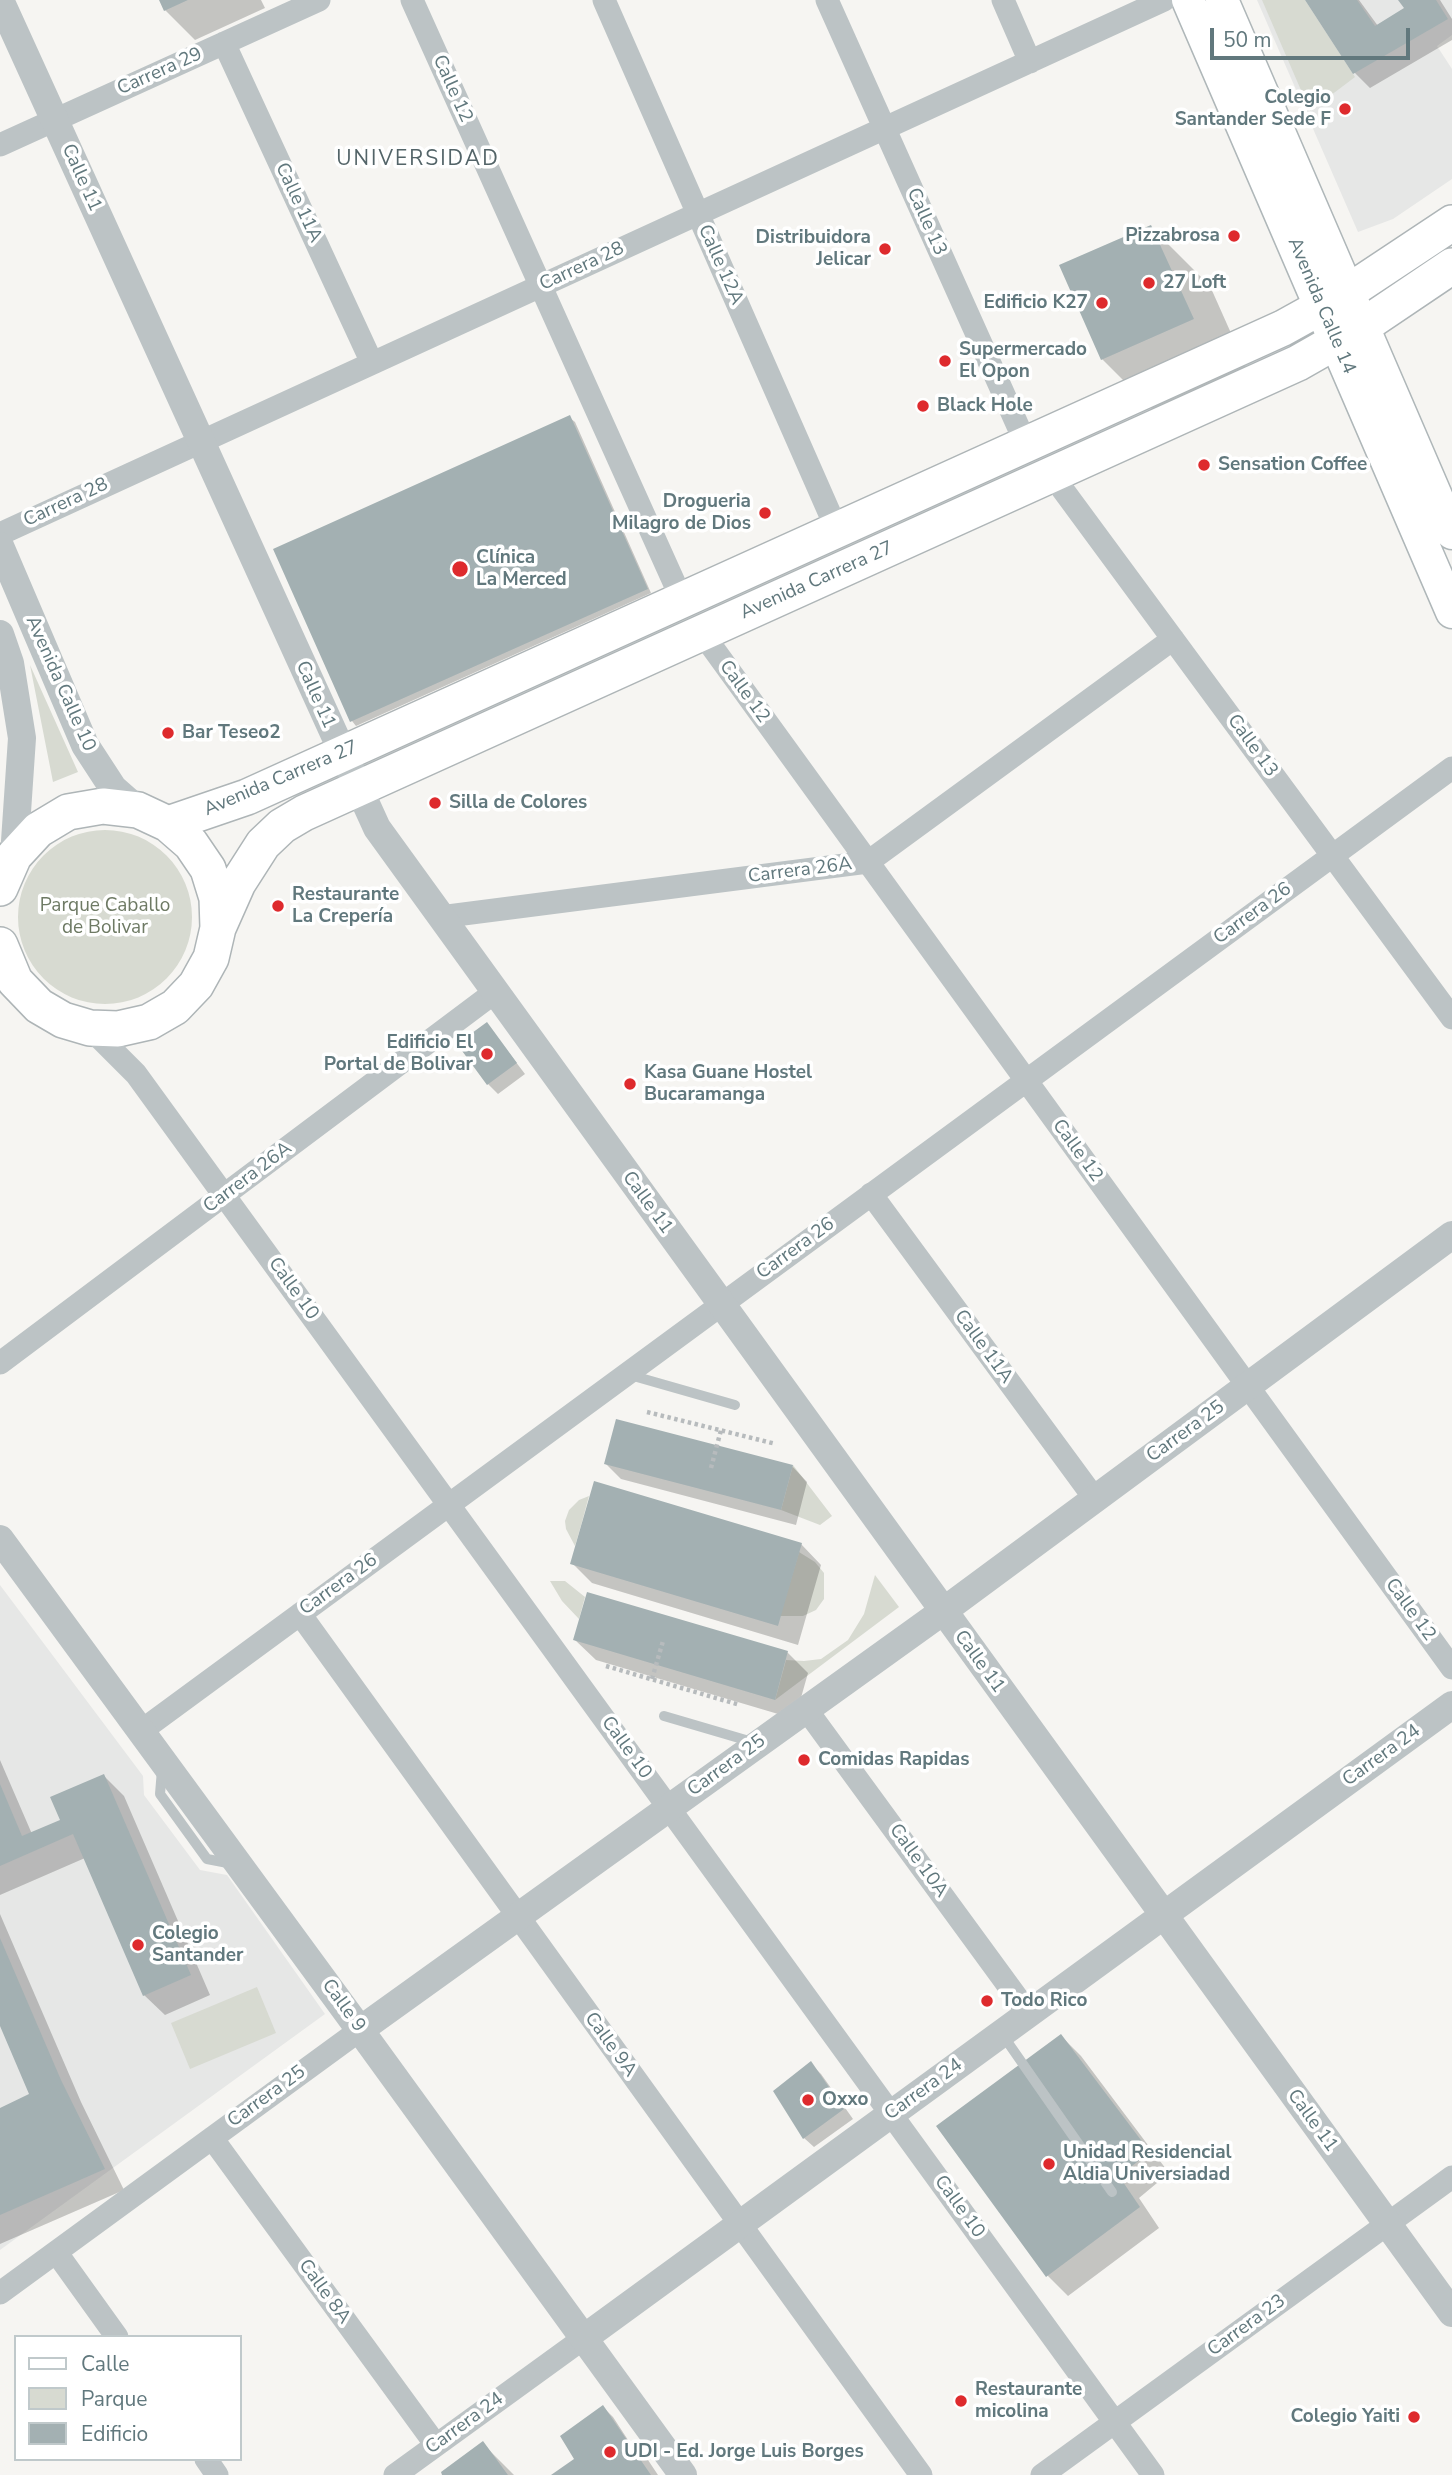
<!DOCTYPE html>
<html>
<head>
<meta charset="utf-8">
<style>
  body { margin:0 }
  #map { position:relative; width:1452px; height:2475px; overflow:hidden; background:#f6f5f2; font-family:"Nunito Sans",sans-serif }
  canvas { display:block }
  .legend { position:absolute; left:14px; top:2335px; width:228px; height:126px; box-sizing:border-box; background:#fff; border:2px solid #c0c9cb; margin:0; padding:9px 12px; list-style:none; font-size:21px; color:#61787d }
  .legend li { display:flex; align-items:center; gap:14px; height:35px }
  .legend b { width:35px; border:2px solid #c0c9cb }
  .scale { position:absolute; left:1210px; top:28px; width:200px; height:32px; box-sizing:border-box; border:4px solid #61787d; border-top:0; padding-left:9px; font-size:21px; line-height:24px; white-space:nowrap; color:#61787d; -webkit-text-stroke:5px #fff; paint-order:stroke }
</style>
</head>
<body>
<div id="map">
<canvas width="1452" height="2475"></canvas>
<ul class="legend">
<li><b style="height:9px;background:#fff"></b>Calle</li>
<li><b style="height:19px;background:#d7dad1"></b>Parque</li>
<li><b style="height:19px;background:#a3b0b2"></b>Edificio</li>
</ul>
<div class="scale">50 m</div>
</div>
<script>
const ctx = document.querySelector('canvas').getContext('2d');
ctx.lineJoin = 'round';
function fillPath(path, color) { ctx.fillStyle = color; ctx.fill(path, 'evenodd'); }
const poly = rows => new Path2D(rows.map(r => 'M' + r).join(''));
function stroke(path, color, width, dash) { ctx.strokeStyle = color; ctx.lineWidth = width; ctx.lineCap = dash ? 'butt' : 'round'; ctx.setLineDash(dash || []); ctx.stroke(path); }
function write(font, color, halo, rows, align = 'center') {
  ctx.font = font + ' "Nunito Sans",sans-serif'; ctx.lineWidth = 7; ctx.setLineDash([]); ctx.textBaseline = 'middle'; ctx.strokeStyle = halo; ctx.fillStyle = color; for (const [text, x, y, turn = 0] of rows) {
    ctx.save(); ctx.translate(x, y); ctx.rotate((+turn || 0) * Math.PI / 180); ctx.textAlign = isNaN(turn) ? turn : align; if (halo) ctx.strokeText(text, 0, 0); ctx.fillText(text, 0, 0); ctx.restore();
  }
}
fillPath(poly([
  [1257,0,1452,0,1452,35,1437,46,1452,69,1452,179,1393,219,1358,232],
  [0,1585,143,1776,144,1795,200,1870,227,1875,325,2014,0,2250]
]), '#e6e7e6');
fillPath(poly([
  [1262,0,1305,0,1355,77,1310,111],
  [30,665,78,772,53,782],
  '18 917a87 87 0 1 1 174 0a87 87 0 1 1-174 0Z',
  [793,1465,832,1516,820,1525,781,1510],
  [589,1496,582,1522,575,1546,566,1529,565,1521,569,1510,579,1500],
  [799,1552,815,1562,824,1573,824,1599,816,1610,803,1616,780,1616],
  [875,1575,899,1607,775,1700,786,1660,804,1661,821,1659,848,1640,864,1614],
  [550,1581,565,1581,585,1597,579,1619,562,1601],
  [257,1987,276,2033,190,2069,171,2023]
]), '#d7dad1');
fillPath(poly([
  [161,0,261,0,265,8,195,40,165,10],
  [1307,0,1359,0,1378,26,1406,8,1401,0,1440,0,1452,19,1452,40,1370,88,1355,73],
  [1151,227,1210,286,1251,378,1153,410,1102,359],
  [570,418,575,422,651,593,356,726,352,721],
  [487,1024,525,1074,498,1094,488,1084],
  [606,1464,792,1466,807,1482,796,1525,621,1479],
  [801,1544,821,1565,798,1645,592,1583,572,1563],
  [575,1640,787,1652,808,1673,795,1719,596,1660],
  [0,1760,32,1834,62,1821,104,1776,124,1796,210,1995,165,2015,144,1995,85,1858,0,1895],
  [0,1914,81,2102,124,2190,0,2244,0,2110,32,2095,0,2021],
  [1061,2036,1081,2056,1169,2173,1139,2198,1159,2228,1068,2296,1048,2276,938,2126],
  [811,2064,821,2074,853,2119,814,2147,804,2138],
  [603,2407,613,2417,628,2440,648,2460,658,2475,554,2475,576,2460],
  [482,2443,514,2475,445,2475]
]), '#0003');
fillPath(poly([
  [159,0,188,0,164,11],
  [1305,0,1357,0,1375,26,1404,8,1398,0,1436,0,1448,19,1353,74],
  [1151,225,1194,319,1101,360,1059,265],
  [570,415,648,589,350,722,273,549],
  [487,1022,517,1063,487,1085,457,1044],
  [616,1419,793,1465,781,1510,604,1464],
  [594,1481,802,1543,778,1626,570,1564],
  [587,1592,788,1651,775,1700,573,1640],
  [104,1774,191,1975,143,1996,73,1834,0,1866,0,1784,22,1836,60,1820,50,1797],
  [0,1938,61,2080,105,2169,0,2215,0,2108,29,2094,0,2026],
  [1061,2034,1150,2152,1119,2176,1140,2207,1046,2277,936,2126],
  [811,2061,844,2109,803,2139,773,2091],
  [603,2405,651,2475,551,2475,574,2459,560,2436],
  [483,2441,508,2475,442,2475,441,2472]
]), '#a3b0b2');
const secondary = poly([
  [1188,0,1452,612],
  [1222,0,1452,533]
]);
const primary = poly([
  [168,824,247,797,1283,328,1348,292,1452,223],
  [0,888,14,856,38,830,68,812,103,806,138,810,168,824,191,844,208,869,217,898,218,928,211,958,196,985,175,1007,149,1022,118,1029,90,1028,63,1020,39,1006,15,981,0,945],
  [218,928,238,883,263,844,282,826,304,813,1298,363,1363,326,1452,266]
]);
stroke(secondary, '#afb7b9', 35);
stroke(primary, '#aeb5b7', 38);
stroke(poly([
  [647,1412,776,1444],
  [711,1468,721,1430],
  [606,1666,740,1705],
  [652,1679,663,1641]
]), '#b7bbbd', 4.5, [3.5, 3.5]);
stroke(poly([
  [630,1375,735,1405],
  [664,1716,756,1743],
  [162,1770,160,1794,207,1859,233,1864],
  [1002,2034,1112,2192]
]), '#bcc3c5', 10);
stroke(poly([
  [412,0,682,600],
  [604,0,837,530],
  [827,0,1026,444],
  [1003,0,1030,62],
  [224,43,372,363],
  [0,145,319,0],
  [1052,475,1452,1018],
  [0,534,1164,0],
  [702,633,1452,1668],
  [440,917,868,862,1173,639],
  [90,1028,136,1074,1153,2475],
  [871,1194,1095,1499],
  [0,1363,495,992],
  [300,1614,921,2475],
  [806,1709,1029,2014],
  [141,1731,1452,768],
  [212,2138,436,2445],
  [56,2252,117,2337],
  [0,2293,360,2030],
  [206,2459,217,2475],
  [395,2475,584,2338],
  [1042,2475,1452,2177]
]), '#bcc3c5', 23);
stroke(poly([
  [0,0,377,828,1452,2313],
  [0,546,85,745,113,788,138,810],
  [0,634,10,663,22,738,14,856],
  [0,1539,360,2030,683,2475],
  [360,2030,942,1612,1452,1235],
  [584,2338,1452,1705]
]), '#bcc3c5', 28);
stroke(secondary, '#fff', 32);
stroke(primary, '#fff', 35);
for (const [x, y, r, color] of [
  [1345,109,7,"#de2a2d"],
  [1234,236,7,"#de2a2d"],
  [885,249,7,"#de2a2d"],
  [1149,283,7,"#de2a2d"],
  [1102,303,7,"#de2a2d"],
  [945,361,7,"#de2a2d"],
  [923,406,7,"#de2a2d"],
  [1204,465,7,"#de2a2d"],
  [765,513,7,"#de2a2d"],
  [460,569,9,"#de2a2d"],
  [168,733,7,"#de2a2d"],
  [435,803,7,"#de2a2d"],
  [278,906,7,"#de2a2d"],
  [487,1054,7,"#de2a2d"],
  [630,1084,7,"#de2a2d"],
  [804,1760,7,"#de2a2d"],
  [138,1945,7,"#de2a2d"],
  [987,2001,7,"#de2a2d"],
  [808,2100,7,"#de2a2d"],
  [1049,2164,7,"#de2a2d"],
  [961,2401,7,"#de2a2d"],
  [1414,2417,7,"#de2a2d"],
  [610,2452,7,"#de2a2d"]
]) { const dot = new Path2D(); dot.arc(x, y, r, 0, 2 * Math.PI); ctx.fillStyle = color; ctx.fill(dot); stroke(dot, '#fff', 2.5); }
write('19px', '#61787d', '#fff', [
  ["Carrera 29",160,72,-24],
  ["Calle 12",452,89,66],
  ["Calle 11",81,178,66],
  ["Calle 11A",298,203,65],
  ["Calle 13",926,222,66],
  ["Calle 12A",720,265,66],
  ["Carrera 28",582,267,-25],
  ["Avenida Calle 14",1321,306,67],
  ["Carrera 28",66,503,-25],
  ["Avenida Carrera 27",817,581,-24],
  ["Avenida Calle 10",60,684,66],
  ["Calle 12",744,692,54],
  ["Calle 11",315,695,66],
  ["Calle 13",1252,746,54],
  ["Avenida Carrera 27",281,779,-23],
  ["Carrera 26A",800,871,-7],
  ["Carrera 26",1253,914,-36],
  ["Calle 12",1077,1151,54],
  ["Carrera 26A",248,1178,-37],
  ["Calle 11",647,1203,54],
  ["Carrera 26",796,1249,-36],
  ["Calle 10",293,1289,54],
  ["Calle 11A",983,1347,54],
  ["Carrera 25",1186,1432,-36],
  ["Carrera 26",339,1585,-36],
  ["Calle 12",1410,1610,54],
  ["Calle 11",979,1662,54],
  ["Calle 10",626,1748,54],
  ["Carrera 24",1382,1756,-36],
  ["Carrera 25",727,1766,-36],
  ["Calle 10A",918,1861,54],
  ["Calle 9",343,2006,54],
  ["Calle 9A",610,2045,54],
  ["Carrera 24",924,2090,-36],
  ["Carrera 25",267,2097,-36],
  ["Calle 11",1312,2121,54],
  ["Calle 10",959,2207,54],
  ["Calle 8A",324,2292,54],
  ["Carrera 23",1247,2326,-36],
  ["Carrera 24",465,2424,-36]
]);
write('bold 19px', '#61787d', '#fff', [
  ["Colegio",1331,98,"right"],
  ["Santander Sede F",1331,120,"right"],
  ["Pizzabrosa",1220,236,"right"],
  ["Distribuidora",871,238,"right"],
  ["Jelicar",871,260,"right"],
  ["27 Loft",1163,283],
  ["Edificio K27",1088,303,"right"],
  ["Supermercado",959,350],
  ["El Opon",959,372],
  ["Black Hole",937,406],
  ["Sensation Coffee",1218,465],
  ["Drogueria",751,502,"right"],
  ["Milagro de Dios",751,524,"right"],
  ["Clínica",476,558],
  ["La Merced",476,580],
  ["Bar Teseo2",182,733],
  ["Silla de Colores",449,803],
  ["Restaurante",292,895],
  ["La Crepería",292,917],
  ["Edificio El",473,1043,"right"],
  ["Portal de Bolivar",473,1065,"right"],
  ["Kasa Guane Hostel",644,1073],
  ["Bucaramanga",644,1095],
  ["Comidas Rapidas",818,1760],
  ["Colegio",152,1934],
  ["Santander",152,1956],
  ["Todo Rico",1001,2001],
  ["Oxxo",822,2100],
  ["Unidad Residencial",1063,2153],
  ["Aldia Universiadad",1063,2175],
  ["Restaurante",975,2390],
  ["micolina",975,2412],
  ["Colegio Yaiti",1400,2417,"right"],
  ["UDI - Ed. Jorge Luis Borges",624,2452]
], 'left');
write('19px', '#6e7a64', '#fff', [
  ["Parque Caballo",105,906],
  ["de Bolivar",105,928]
]);
ctx.letterSpacing = '2px';
write('21px', '#536468', '#fff', [
  ["UNIVERSIDAD",418,160]
]);
ctx.letterSpacing = '0px';
</script>
</body>
</html>
